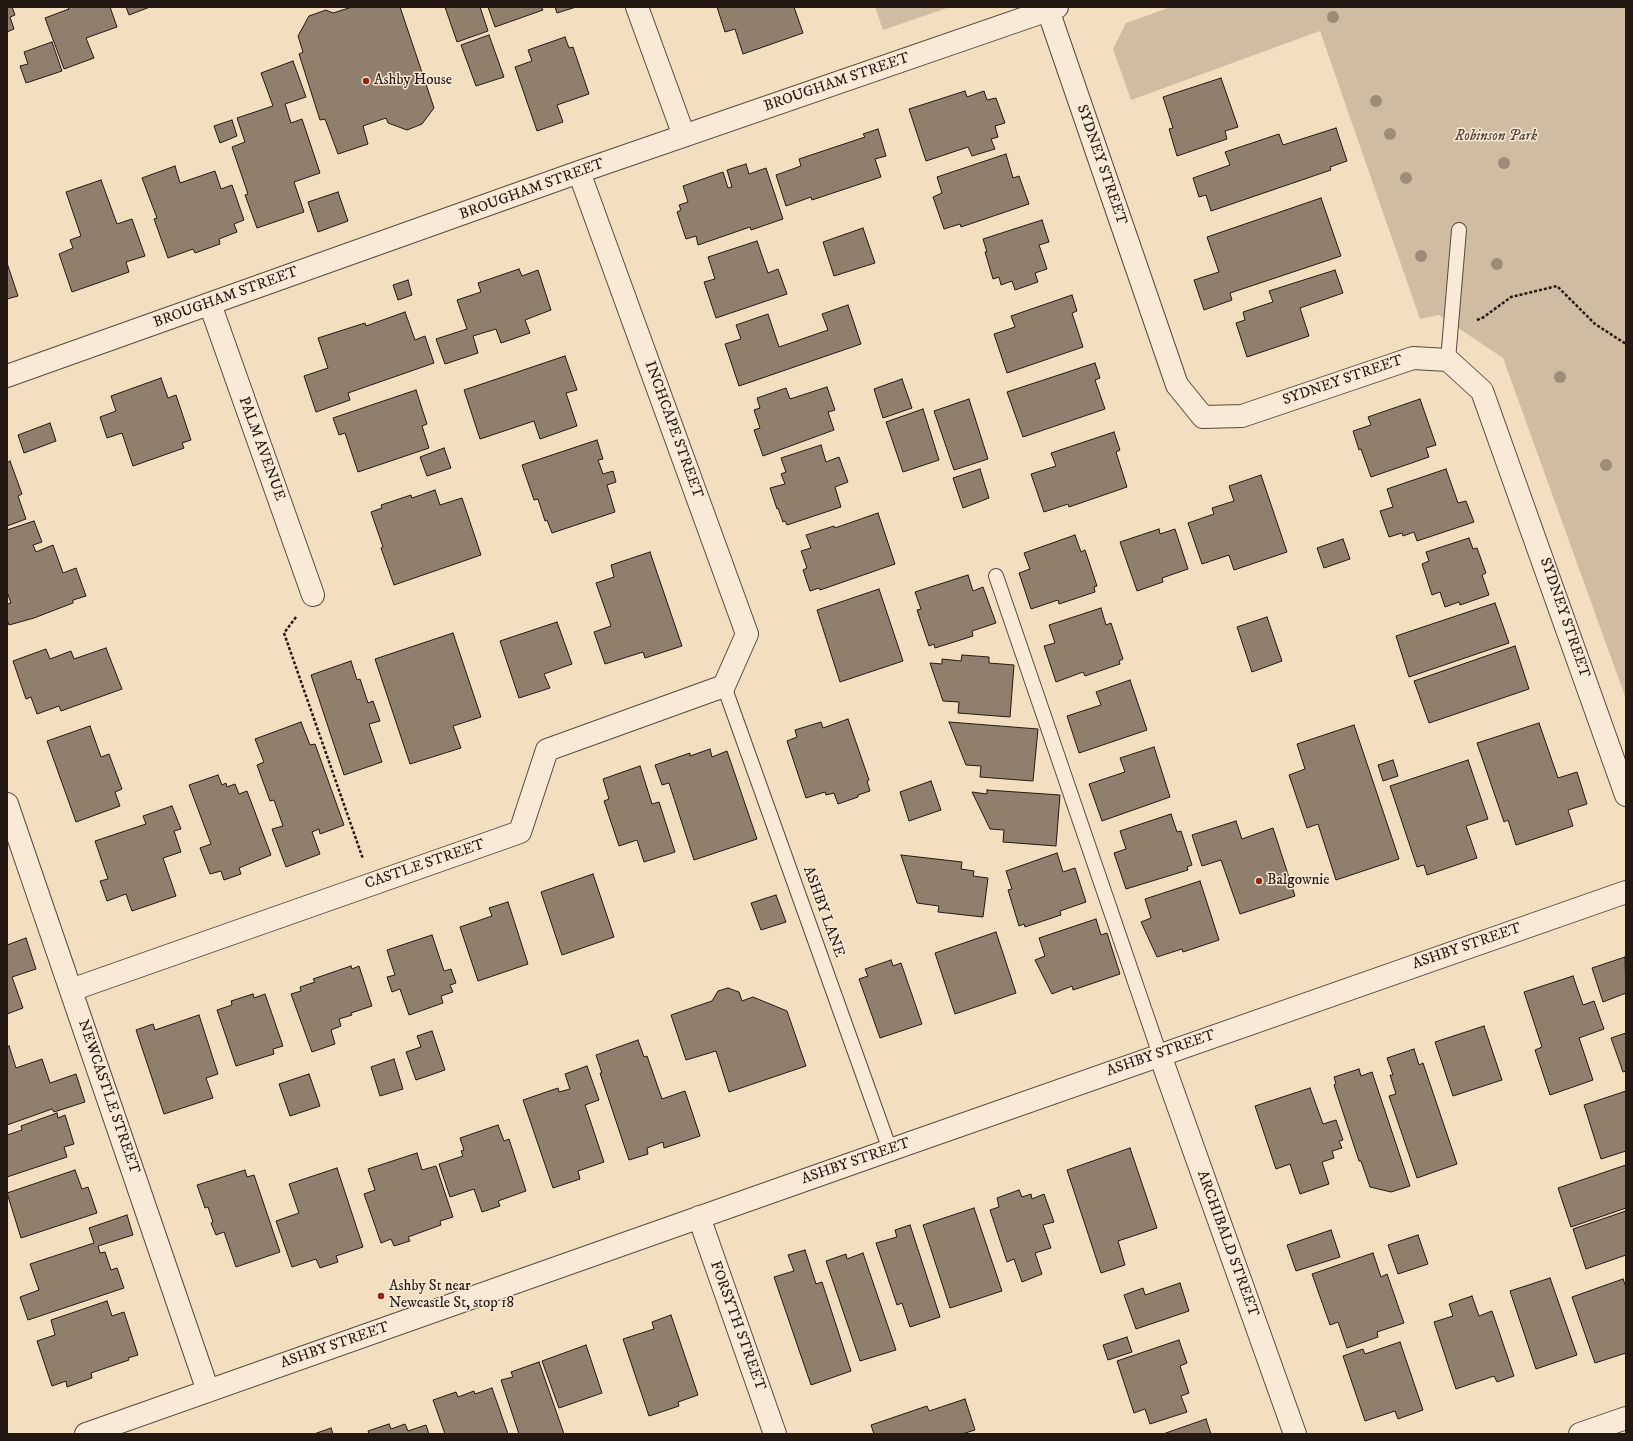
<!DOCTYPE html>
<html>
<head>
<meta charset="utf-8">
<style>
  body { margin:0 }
  #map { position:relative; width:1633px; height:1441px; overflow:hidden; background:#f4dec0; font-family:"IM FELL DW Pica",serif }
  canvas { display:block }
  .frame { position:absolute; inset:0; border:8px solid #231812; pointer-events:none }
</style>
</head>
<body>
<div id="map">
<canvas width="1633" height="1441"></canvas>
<div class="frame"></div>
</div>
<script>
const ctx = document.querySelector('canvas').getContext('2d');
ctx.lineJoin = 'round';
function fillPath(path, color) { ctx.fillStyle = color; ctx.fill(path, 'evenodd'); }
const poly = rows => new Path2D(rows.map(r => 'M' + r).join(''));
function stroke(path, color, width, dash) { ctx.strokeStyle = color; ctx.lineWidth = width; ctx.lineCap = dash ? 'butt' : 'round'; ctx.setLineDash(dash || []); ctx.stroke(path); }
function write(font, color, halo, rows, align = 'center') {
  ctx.font = font + ' "IM FELL DW Pica",serif'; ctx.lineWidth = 3; ctx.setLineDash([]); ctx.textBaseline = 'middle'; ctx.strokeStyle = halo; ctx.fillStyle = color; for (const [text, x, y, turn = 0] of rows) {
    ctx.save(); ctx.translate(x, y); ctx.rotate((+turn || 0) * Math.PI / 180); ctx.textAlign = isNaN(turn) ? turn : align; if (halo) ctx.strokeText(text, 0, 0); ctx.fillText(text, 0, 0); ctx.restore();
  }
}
fillPath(poly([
  [875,7,950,7,883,30],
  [1171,7,1626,7,1626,699,1503,358,1439,315,1420,319,1320,31,1131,100,1113,49,1126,23]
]), '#d0bca2');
const building = poly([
  [7,7,12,7,15,15,10,17,14,29,7,32,7,7],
  [67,7,110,7,117,27,86,38,94,58,64,69,45,18,69,9,67,7],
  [126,7,150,7,129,15,126,7],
  [352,7,400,7,434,108,422,124,407,130,388,123,386,118,363,126,368,144,338,154,325,119,320,120,299,54,303,52,298,36,309,16,326,10,333,13,352,7],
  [445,7,480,7,488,31,457,42,445,7],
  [488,7,541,7,543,10,495,27,488,7],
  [555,7,576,7,557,13,555,7],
  [717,7,794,7,803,33,743,54,735,29,725,32,717,7],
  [489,35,504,77,476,86,461,45,489,35],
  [565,37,569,48,573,47,589,94,557,105,563,122,537,131,515,67,532,61,528,50,565,37],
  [52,42,62,71,26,83,20,66,28,64,24,52,52,42],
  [293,61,306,97,285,104,291,123,302,119,320,173,294,182,304,212,257,228,245,195,248,194,232,147,245,142,237,118,273,106,261,73,293,61],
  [1221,78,1238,127,1225,131,1227,139,1177,156,1169,129,1173,128,1163,97,1221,78],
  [965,91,967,97,984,91,987,100,996,98,1005,123,995,126,998,137,991,139,995,149,972,156,968,147,926,161,909,109,965,91],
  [232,120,237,136,220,143,214,126,232,120],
  [1336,128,1347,161,1330,167,1331,170,1211,211,1206,195,1199,197,1193,178,1230,165,1225,152,1279,134,1283,145,1336,128],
  [878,129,886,156,875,159,881,177,812,200,811,197,786,206,776,175,801,166,799,159,865,137,863,134,878,129],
  [1006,154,1013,178,1019,176,1029,204,961,227,960,224,944,229,933,197,942,193,937,177,1006,154],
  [746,164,749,174,766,168,783,219,751,230,750,227,698,245,696,236,686,239,677,212,681,210,679,205,688,202,683,186,723,172,728,188,732,187,727,170,746,164],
  [175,166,180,183,215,171,221,189,232,185,244,220,234,224,237,232,219,239,220,244,195,253,193,249,168,258,154,219,157,218,142,178,175,166],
  [101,180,117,224,132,219,145,256,126,262,129,272,72,292,59,254,73,248,70,240,81,236,66,192,101,180],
  [338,192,348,221,318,232,308,202,338,192],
  [1321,198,1341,256,1230,293,1232,300,1204,310,1194,280,1219,272,1207,237,1321,198],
  [1042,220,1049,242,1039,245,1047,269,1035,273,1038,282,1015,290,1012,281,1001,285,999,277,993,279,985,252,987,252,983,239,1042,220],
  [863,228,875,263,834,276,823,242,863,228],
  [757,241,768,273,778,269,787,294,716,318,704,282,715,279,708,257,757,241],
  [7,263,18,296,7,299,7,263],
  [519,269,522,276,538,270,551,310,525,320,530,333,501,343,496,329,473,336,478,353,445,364,436,339,467,329,457,300,481,292,478,283,519,269],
  [1335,270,1343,293,1300,308,1309,336,1247,357,1236,323,1245,320,1243,312,1273,302,1269,291,1335,270],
  [408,280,412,295,398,300,393,285,408,280],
  [1072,295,1077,311,1072,313,1083,347,1007,373,994,334,1015,327,1011,316,1072,295],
  [848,305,861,344,739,386,725,344,741,339,736,325,768,314,779,347,828,330,822,314,848,305],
  [405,312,415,340,425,336,434,363,348,393,350,400,316,412,304,376,328,368,318,338,365,323,366,326,405,312],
  [565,356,577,390,566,393,577,426,540,439,534,421,480,439,464,390,565,356],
  [1095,363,1100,378,1095,380,1105,409,1023,437,1007,392,1095,363],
  [161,378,168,398,176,395,191,440,182,443,184,448,133,466,122,433,107,438,100,417,116,411,111,396,161,378],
  [902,379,912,408,883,418,874,389,902,379],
  [827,387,835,410,828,412,834,430,763,456,754,430,760,428,754,410,760,408,757,398,786,388,790,399,827,387],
  [416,390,427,424,422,426,429,448,358,472,345,433,339,435,333,418,416,390],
  [969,399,988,459,954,470,934,411,969,399],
  [1420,399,1436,445,1426,448,1429,457,1371,477,1361,449,1359,450,1353,431,1371,425,1368,417,1420,399],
  [923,409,939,460,903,472,886,422,923,409],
  [50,423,56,441,24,453,18,435,50,423],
  [1114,432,1120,450,1116,452,1127,487,1069,507,1068,504,1044,512,1031,474,1056,466,1051,453,1114,432],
  [597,440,603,459,598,460,603,474,613,471,616,482,607,485,615,512,552,533,547,520,545,521,538,499,534,500,522,465,597,440],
  [821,445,826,462,839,457,848,482,835,487,841,507,787,525,785,521,783,522,778,508,777,509,770,488,785,484,781,474,786,472,781,458,821,445],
  [444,448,451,468,427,476,420,457,444,448],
  [10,461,22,494,18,496,26,519,7,526,7,463,10,461],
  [980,469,989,498,963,508,953,478,980,469],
  [1446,469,1458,503,1466,501,1474,522,1417,541,1414,532,1403,536,1402,533,1389,537,1380,511,1393,507,1387,489,1446,469],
  [1261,475,1287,552,1234,570,1229,555,1202,564,1188,523,1214,514,1212,508,1234,501,1229,486,1261,475],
  [435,490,440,505,462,498,481,555,394,585,381,548,383,547,371,512,382,508,381,505,411,495,412,498,435,490],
  [878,513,895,564,820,590,819,588,810,591,803,570,807,568,801,551,811,548,806,535,834,526,835,528,878,513],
  [34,521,42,542,33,545,36,552,53,545,63,573,76,568,86,596,73,600,73,603,34,618,9,625,7,620,7,604,11,603,7,592,7,530,34,521],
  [1159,529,1160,534,1175,529,1188,569,1162,578,1163,582,1137,591,1120,542,1159,529],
  [1075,535,1081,552,1085,550,1097,586,1094,587,1095,592,1059,604,1058,600,1031,609,1019,573,1030,569,1024,553,1075,535],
  [1469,538,1473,549,1477,548,1486,573,1482,575,1489,595,1460,605,1459,602,1445,607,1440,592,1432,595,1422,564,1429,561,1426,552,1469,538],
  [1343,539,1350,559,1324,568,1317,548,1343,539],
  [650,552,682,646,645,658,643,652,605,664,594,632,611,626,596,583,614,577,611,565,650,552],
  [968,575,973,591,983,587,996,623,972,631,973,636,935,648,934,644,929,646,917,610,921,609,915,592,968,575],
  [879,589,903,661,840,682,817,610,879,589],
  [1495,603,1509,643,1409,677,1396,636,1495,603],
  [1101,608,1106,625,1111,623,1123,659,1119,661,1120,664,1085,676,1083,672,1056,682,1044,646,1055,643,1049,625,1101,608],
  [1267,617,1282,661,1252,672,1237,627,1267,617],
  [557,622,572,664,544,674,550,688,519,698,500,641,557,622],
  [453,633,481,717,453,726,461,748,410,764,375,659,453,633],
  [1515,646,1529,689,1429,723,1414,681,1515,646],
  [106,648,122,689,61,711,59,706,37,714,31,697,26,699,13,661,46,649,50,659,71,651,74,659,106,648],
  [962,655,989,657,989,663,1014,665,1010,717,958,713,959,702,943,701,930,663,942,664,942,659,961,661,962,655],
  [351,661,357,680,360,679,368,703,373,701,380,721,369,724,382,762,344,775,311,675,351,661],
  [1130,680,1147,730,1079,753,1067,716,1101,705,1096,692,1130,680],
  [848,719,869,780,867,781,870,791,858,795,858,797,838,804,834,793,826,795,825,792,806,798,787,741,797,737,795,730,821,722,823,728,848,719],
  [301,722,310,745,315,744,344,825,320,834,319,829,312,832,320,854,286,867,272,829,283,826,274,800,270,801,257,765,264,762,255,739,301,722],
  [949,722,1038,729,1033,781,980,777,981,766,966,765,949,722],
  [1539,723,1558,778,1577,772,1587,804,1568,810,1573,826,1516,845,1508,820,1504,822,1477,743,1539,723],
  [1354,725,1399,859,1336,880,1318,824,1307,828,1289,775,1305,769,1297,744,1354,725],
  [90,726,101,757,109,754,122,789,115,792,120,806,76,822,47,741,90,726],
  [1154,747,1170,797,1102,821,1089,784,1125,772,1120,758,1154,747],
  [710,749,712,757,727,751,757,839,694,860,669,783,662,785,655,765,690,753,690,756,710,749],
  [1393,760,1398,776,1383,781,1378,765,1393,760],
  [1468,760,1488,819,1466,826,1477,858,1427,875,1424,865,1417,867,1390,786,1468,760],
  [640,766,652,804,659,802,675,852,644,862,637,840,619,846,604,801,609,799,603,779,640,766],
  [218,775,222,785,226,783,227,787,235,784,239,794,247,791,271,855,239,868,241,874,224,880,221,871,210,874,200,848,211,844,189,785,218,775],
  [931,781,941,810,909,821,900,792,931,781],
  [987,790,1060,795,1056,846,1003,842,1004,830,990,829,972,792,987,794,987,790],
  [172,806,181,829,174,831,181,852,163,858,176,896,132,911,126,894,107,901,100,881,108,879,95,841,146,824,143,816,172,806],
  [1171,814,1177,832,1181,831,1192,865,1187,867,1188,870,1126,889,1114,853,1126,849,1120,831,1171,814],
  [1236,821,1242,839,1273,828,1295,896,1240,914,1221,860,1202,866,1192,835,1236,821],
  [1057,853,1063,872,1075,868,1086,902,1060,911,1061,915,1025,927,1024,924,1019,926,1008,890,1012,889,1006,871,1057,853],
  [901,855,962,862,961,869,974,871,973,876,988,878,983,917,938,912,939,906,917,903,901,855],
  [593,874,614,937,562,955,541,892,593,874],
  [1200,881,1219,940,1183,952,1182,949,1157,957,1141,922,1151,918,1145,899,1200,881],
  [776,895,786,922,761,930,751,903,776,895],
  [508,902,528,964,478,981,460,927,492,916,489,908,508,902],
  [1096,919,1101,935,1107,933,1120,974,1073,990,1072,986,1052,994,1035,960,1045,956,1039,938,1096,919],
  [996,932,1016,993,955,1014,935,953,996,932],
  [432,935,444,971,451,969,456,983,450,985,453,992,441,996,443,1003,409,1015,400,989,392,992,387,977,395,975,387,950,432,935],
  [26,938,36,969,12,977,23,1008,7,1014,7,945,26,938],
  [1625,957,1626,993,1603,1002,1592,968,1625,957],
  [891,960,893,966,901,963,922,1024,880,1038,859,979,868,976,865,969,891,960],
  [351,966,352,969,359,966,372,1006,351,1013,352,1015,339,1019,341,1026,331,1030,335,1044,312,1052,291,994,301,991,300,987,315,982,313,979,351,966],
  [1573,976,1583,1005,1594,1001,1604,1029,1579,1038,1593,1080,1550,1095,1535,1050,1542,1047,1524,992,1573,976],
  [728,988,739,992,742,1001,753,997,787,1011,806,1066,729,1092,716,1051,686,1060,671,1015,712,1001,718,991,728,988],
  [253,994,254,998,265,994,283,1046,273,1049,274,1054,236,1066,217,1010,232,1005,231,1001,253,994],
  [199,1015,218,1074,206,1078,213,1098,164,1114,136,1030,153,1024,155,1030,199,1015],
  [1484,1026,1502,1080,1453,1096,1435,1042,1484,1026],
  [432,1031,445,1070,416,1080,406,1052,421,1047,417,1036,432,1031],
  [1626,1033,1626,1071,1623,1072,1611,1038,1626,1033],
  [638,1040,644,1057,647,1056,662,1099,685,1091,700,1136,664,1148,663,1142,647,1148,648,1154,629,1160,600,1073,602,1073,596,1055,638,1040],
  [9,1046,16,1068,42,1059,50,1083,76,1074,85,1102,54,1112,52,1109,7,1125,7,1047,9,1046],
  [1414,1049,1419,1065,1423,1063,1457,1164,1417,1178,1389,1096,1396,1094,1390,1075,1393,1075,1387,1058,1414,1049],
  [394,1059,403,1089,380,1096,371,1067,394,1059],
  [587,1066,599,1100,585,1105,604,1162,578,1171,580,1179,553,1188,523,1100,558,1088,559,1092,570,1089,565,1074,587,1066],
  [1359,1069,1361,1076,1372,1072,1410,1186,1391,1192,1370,1187,1361,1161,1359,1161,1334,1085,1336,1084,1334,1077,1359,1069],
  [309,1074,320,1106,290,1116,279,1084,309,1074],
  [1310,1088,1323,1124,1336,1120,1343,1140,1339,1141,1342,1148,1332,1151,1334,1158,1322,1162,1329,1184,1300,1194,1290,1164,1276,1169,1255,1106,1310,1088],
  [1626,1091,1626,1151,1601,1159,1584,1105,1626,1091],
  [57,1113,58,1118,65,1115,74,1144,64,1147,67,1157,7,1177,7,1135,22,1130,21,1126,57,1113],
  [498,1125,504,1141,509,1139,526,1191,498,1201,500,1206,482,1212,474,1189,450,1197,439,1164,463,1156,461,1151,464,1150,460,1138,498,1125],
  [1130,1148,1157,1228,1118,1241,1125,1265,1101,1273,1067,1170,1130,1148],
  [417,1153,422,1170,436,1166,453,1217,440,1221,441,1225,408,1237,410,1241,394,1246,391,1239,381,1243,364,1194,375,1190,368,1169,417,1153],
  [1626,1165,1626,1208,1571,1227,1558,1188,1626,1165],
  [337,1168,363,1247,336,1256,338,1262,320,1268,316,1259,292,1267,276,1221,299,1213,289,1184,337,1168],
  [75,1170,82,1189,88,1187,97,1213,21,1238,7,1193,75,1170],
  [245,1170,247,1177,254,1175,280,1252,236,1267,224,1232,216,1235,211,1223,213,1222,208,1207,205,1208,197,1185,245,1170],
  [1019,1190,1022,1197,1031,1194,1032,1199,1044,1194,1054,1222,1043,1225,1051,1248,1035,1253,1042,1274,1022,1282,1014,1259,1007,1262,990,1210,999,1207,997,1198,1019,1190],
  [974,1208,1002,1291,950,1308,923,1225,974,1208],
  [1626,1211,1626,1255,1586,1269,1573,1229,1626,1211],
  [127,1215,133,1235,98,1246,100,1253,105,1252,111,1270,117,1268,124,1288,28,1320,20,1297,39,1290,30,1264,94,1243,89,1228,127,1215],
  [910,1225,940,1317,910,1327,902,1303,897,1305,876,1243,897,1237,895,1230,910,1225],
  [1331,1230,1340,1257,1296,1271,1287,1245,1331,1230],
  [1418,1235,1428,1264,1398,1274,1388,1245,1418,1235],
  [805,1250,816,1284,822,1282,851,1371,811,1385,774,1277,794,1271,788,1255,805,1250],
  [863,1253,896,1350,860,1361,826,1261,846,1254,847,1259,863,1253],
  [1373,1253,1381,1277,1387,1274,1404,1323,1377,1332,1378,1337,1347,1348,1338,1322,1330,1325,1312,1274,1373,1253],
  [1550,1278,1577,1355,1536,1369,1510,1291,1550,1278],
  [1623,1279,1626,1287,1626,1353,1595,1363,1572,1297,1623,1279],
  [1180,1283,1189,1311,1136,1329,1124,1295,1143,1288,1145,1295,1180,1283],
  [1472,1296,1479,1316,1492,1311,1514,1376,1497,1382,1494,1376,1456,1389,1434,1322,1453,1316,1449,1304,1472,1296],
  [107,1301,112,1316,124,1312,138,1355,128,1358,129,1360,91,1373,92,1378,67,1387,66,1381,52,1386,37,1341,55,1335,51,1320,107,1301],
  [671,1315,698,1395,678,1402,679,1406,649,1416,623,1339,654,1329,652,1322,671,1315],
  [1127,1337,1132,1352,1108,1360,1103,1345,1127,1337],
  [1179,1340,1187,1363,1180,1366,1189,1393,1181,1396,1187,1412,1150,1424,1145,1409,1134,1413,1117,1361,1179,1340],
  [1400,1342,1423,1410,1398,1419,1395,1411,1365,1421,1343,1356,1363,1349,1365,1354,1400,1342],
  [586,1345,602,1393,559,1408,542,1361,586,1345],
  [539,1362,564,1434,519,1434,501,1380,513,1377,511,1372,539,1362],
  [492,1388,508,1434,445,1434,433,1400,456,1392,458,1397,474,1391,475,1394,492,1388],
  [965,1399,975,1430,962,1434,874,1434,871,1425,927,1406,929,1411,965,1399],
  [1206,1419,1211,1434,1163,1434,1206,1419],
  [389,1424,391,1429,405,1424,408,1431,426,1425,429,1434,369,1434,368,1431,389,1424],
  [331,1428,333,1434,314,1434,331,1428]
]);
fillPath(building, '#907f6c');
stroke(building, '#231812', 1);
const lane = poly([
  [1448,360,1459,230],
  [996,576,1160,1055],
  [724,686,890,1150]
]);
const street = poly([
  [637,7,684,136],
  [1048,10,1177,385,1203,417,1242,416,1413,358,1448,360,1482,391,1626,795],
  [210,304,313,595],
  [7,376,579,172,1057,7],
  [7,804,208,1391],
  [71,990,520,832,547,750,724,686,747,634,579,172],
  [1160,1055,1295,1434],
  [699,1217,775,1434],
  [86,1434,890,1150,1626,892],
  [1580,1434,1626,1418]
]);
stroke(lane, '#574a3e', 16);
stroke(street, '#574a3e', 24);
stroke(poly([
  [1477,320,1484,317,1511,297,1557,286,1595,324,1626,344],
  [296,617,284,633,363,859]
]), '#231812', 2.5, [3, 2]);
stroke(lane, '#f8ead6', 14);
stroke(street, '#f8ead6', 22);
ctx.fillStyle = '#9e8c78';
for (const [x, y] of [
  [1333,17],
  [1376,101],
  [1390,134],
  [1504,163],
  [1406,178],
  [1421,256],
  [1497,264],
  [1560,377],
  [1606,465]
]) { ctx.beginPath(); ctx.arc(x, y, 6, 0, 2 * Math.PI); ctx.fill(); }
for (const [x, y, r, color] of [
  [366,81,4,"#8f2418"],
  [1259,881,4,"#8f2418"],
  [381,1296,4,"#8f2418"]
]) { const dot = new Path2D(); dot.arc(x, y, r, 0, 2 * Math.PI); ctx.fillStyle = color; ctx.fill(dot); stroke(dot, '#f8ead6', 1.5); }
write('15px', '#231812', '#f8ead6', [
  ["Ashby House",374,81],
  ["Balgownie",1267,881],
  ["Ashby St near",389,1287],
  ["Newcastle St, stop 18",389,1304]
], 'left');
write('15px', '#231812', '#f8ead6', [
  ["BROUGHAM STREET",837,83,-19],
  ["SYDNEY STREET",1101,165,71],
  ["BROUGHAM STREET",532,190,-20],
  ["BROUGHAM STREET",226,298,-20],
  ["SYDNEY STREET",1343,381,-19],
  ["INCHCAPE STREET",673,430,70],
  ["PALM AVENUE",261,449,70],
  ["SYDNEY STREET",1564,618,71],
  ["CASTLE STREET",425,865,-19],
  ["ASHBY LANE",823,912,70],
  ["ASHBY STREET",1467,947,-19],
  ["ASHBY STREET",1161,1054,-19],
  ["NEWCASTLE STREET",108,1097,71],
  ["ASHBY STREET",856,1162,-19],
  ["ARCHIBALD STREET",1227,1244,70],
  ["FORSYTH STREET",737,1326,70],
  ["ASHBY STREET",335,1346,-19]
]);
write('italic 15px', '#57493d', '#f8ead6', [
  ["Robinson Park",1496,137]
]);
</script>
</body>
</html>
